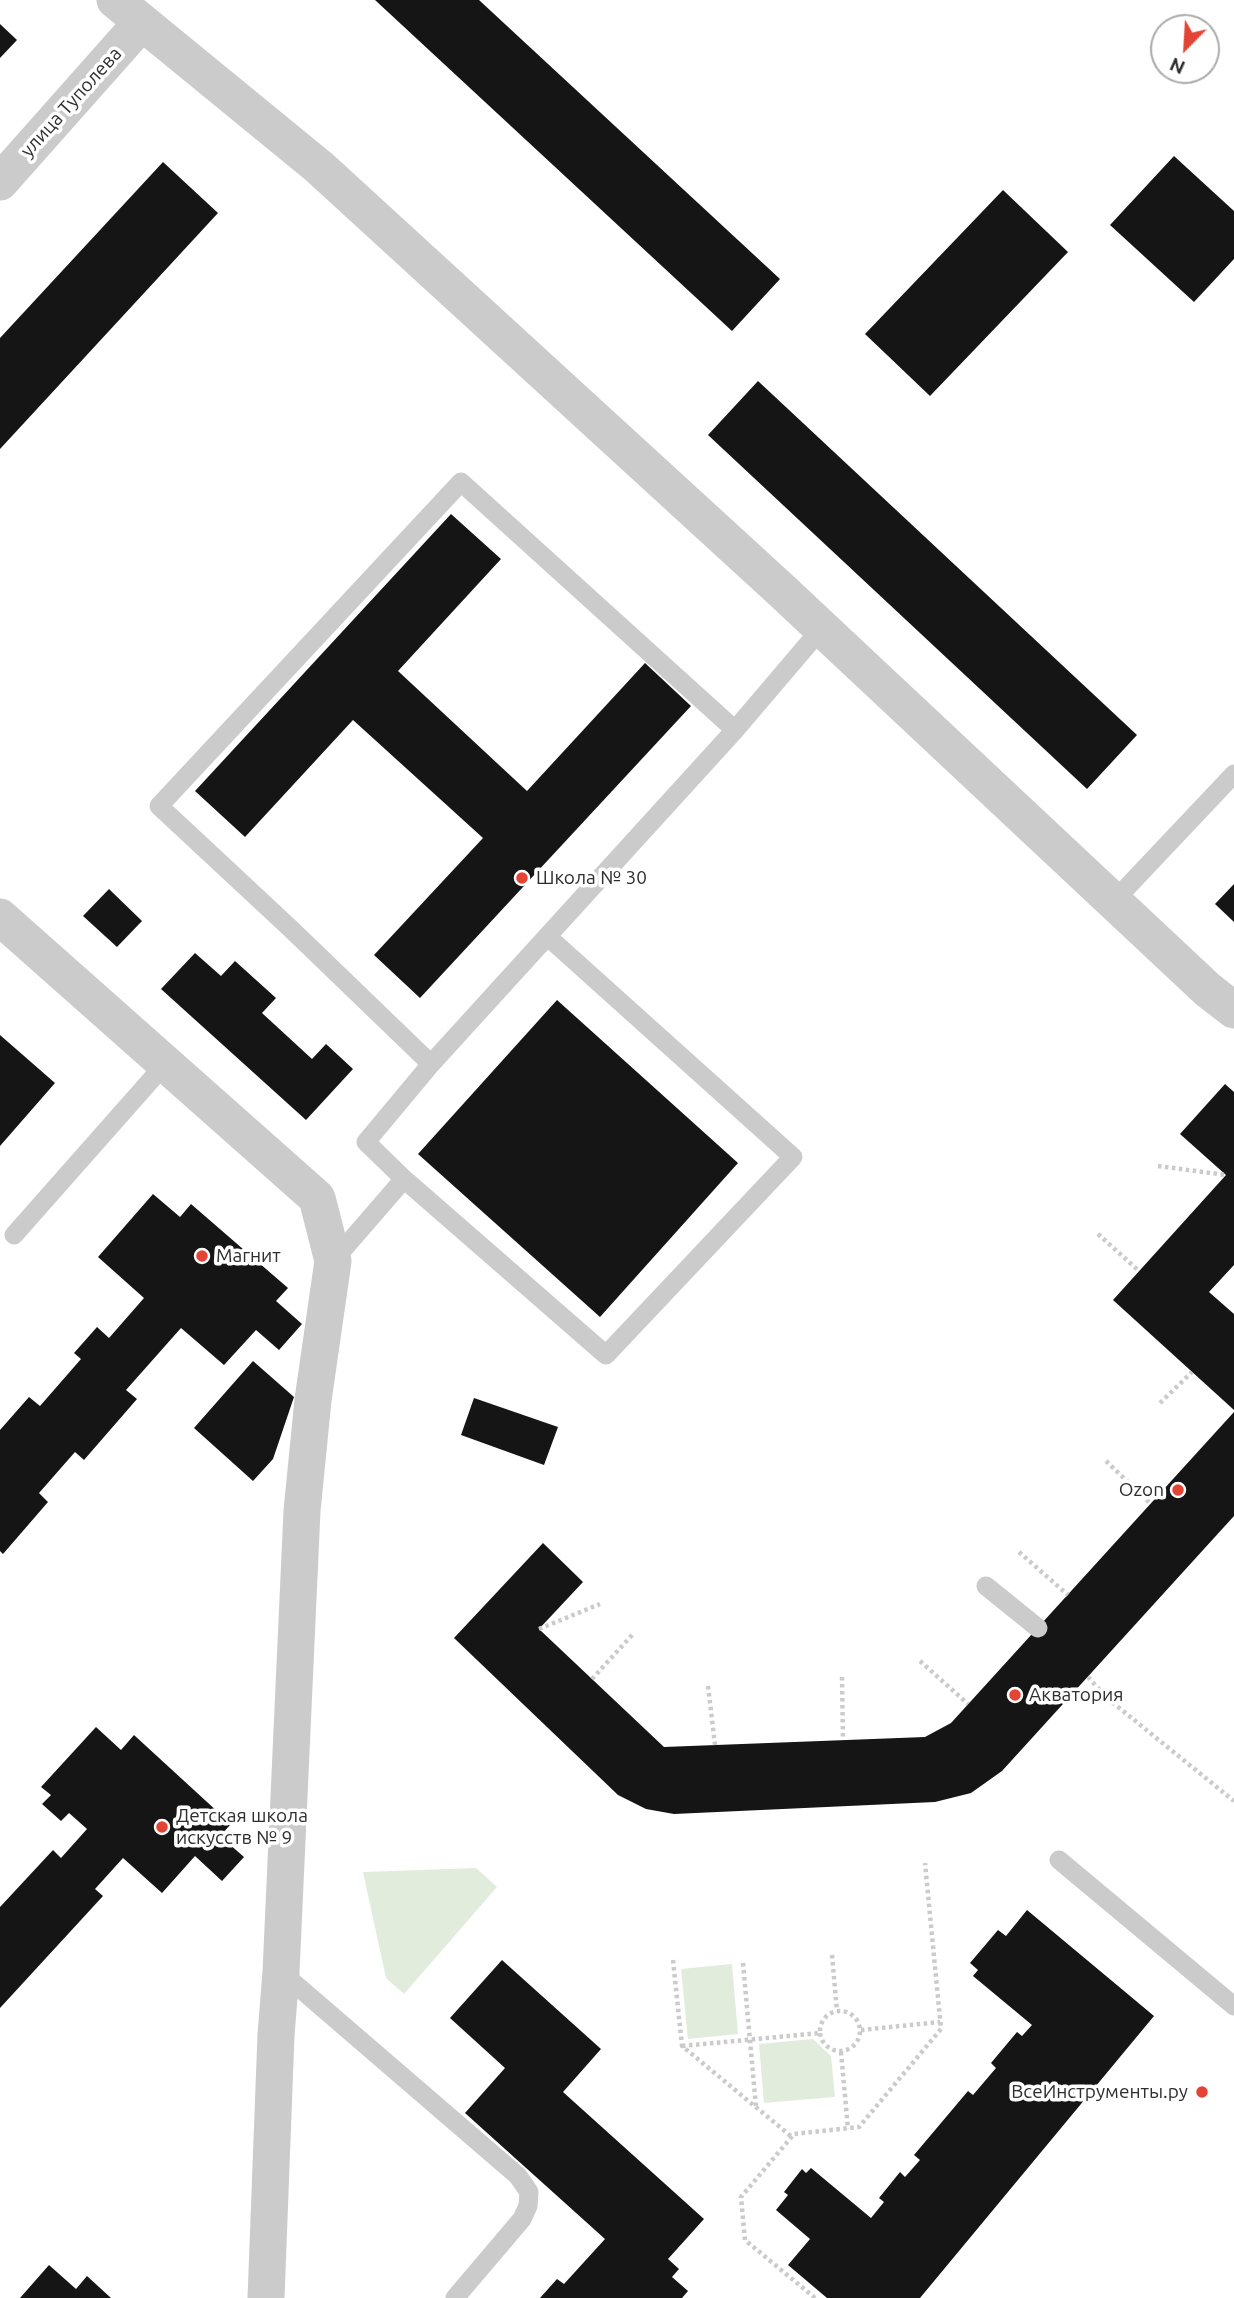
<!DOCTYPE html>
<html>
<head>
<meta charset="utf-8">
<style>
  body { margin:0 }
  #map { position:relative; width:1234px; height:2298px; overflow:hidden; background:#fff; font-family:Ubuntu,sans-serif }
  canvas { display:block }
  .north { position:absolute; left:1150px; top:14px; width:70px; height:70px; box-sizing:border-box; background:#fff; border:2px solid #ababab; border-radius:50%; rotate:204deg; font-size:19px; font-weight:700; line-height:28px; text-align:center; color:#2e2e2e }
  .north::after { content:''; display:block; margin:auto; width:24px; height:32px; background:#e34433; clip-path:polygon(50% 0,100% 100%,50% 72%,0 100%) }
</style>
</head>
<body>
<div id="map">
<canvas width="1234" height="2298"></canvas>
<div class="north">N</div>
</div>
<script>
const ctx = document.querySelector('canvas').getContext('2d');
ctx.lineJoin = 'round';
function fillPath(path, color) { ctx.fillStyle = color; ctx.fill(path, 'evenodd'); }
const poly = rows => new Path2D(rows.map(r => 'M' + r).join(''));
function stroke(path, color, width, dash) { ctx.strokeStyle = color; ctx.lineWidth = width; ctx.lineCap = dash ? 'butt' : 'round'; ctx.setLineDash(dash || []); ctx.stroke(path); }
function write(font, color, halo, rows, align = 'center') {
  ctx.font = font + ' Ubuntu,sans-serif'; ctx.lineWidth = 7; ctx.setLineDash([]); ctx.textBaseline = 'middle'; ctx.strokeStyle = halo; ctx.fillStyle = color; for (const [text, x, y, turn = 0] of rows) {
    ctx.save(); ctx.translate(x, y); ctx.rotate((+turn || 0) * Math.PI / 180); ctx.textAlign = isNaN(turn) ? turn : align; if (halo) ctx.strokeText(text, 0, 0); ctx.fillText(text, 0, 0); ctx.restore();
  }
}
fillPath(poly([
  [476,1868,497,1887,404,1994,386,1978,363,1872],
  [732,1964,738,2034,688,2039,681,1969],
  [813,2039,831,2056,835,2097,764,2103,759,2044]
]), '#e2ecdc');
fillPath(poly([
  [375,0,479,0,780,279,732,331],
  [0,24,17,40,0,58],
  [1174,156,1234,211,1234,259,1194,302,1110,225],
  [163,162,218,213,0,449,0,338],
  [1003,190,1068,252,930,396,865,334],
  [758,381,1137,735,1087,789,708,435],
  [451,514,501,559,398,671,527,791,645,663,691,706,420,998,374,955,483,838,353,720,245,837,195,791],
  [1234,884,1234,922,1215,904],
  [109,889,142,921,117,947,83,916],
  [195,953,221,976,235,961,276,998,262,1013,312,1059,326,1044,353,1069,306,1120,161,989],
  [557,1000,738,1163,600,1317,418,1154],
  [0,1035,55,1083,0,1146],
  [1225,1084,1234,1092,1234,1265,1209,1292,1234,1314,1234,1410,1113,1300,1226,1175,1180,1134],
  [153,1194,180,1217,191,1204,288,1288,276,1301,302,1324,279,1350,256,1330,224,1365,181,1328,126,1390,137,1399,84,1460,75,1452,39,1493,48,1502,3,1554,0,1551,0,1430,29,1397,40,1406,81,1359,74,1353,97,1327,109,1338,144,1298,98,1257],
  [253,1361,294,1397,273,1459,253,1481,194,1428],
  [474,1398,558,1427,544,1465,461,1435],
  [1234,1412,1234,1516,1002,1771,971,1793,935,1802,674,1814,646,1809,618,1795,454,1638,543,1543,583,1582,539,1629,664,1747,925,1737,951,1723],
  [96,1727,121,1750,134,1735,231,1824,220,1836,244,1857,222,1881,195,1856,162,1893,123,1858,95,1889,103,1896,0,2008,0,1907,53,1850,61,1858,87,1829,69,1813,61,1821,42,1804,51,1795,41,1787],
  [1027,1910,1154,2016,920,2298,827,2298,788,2265,810,2239,776,2210,788,2195,784,2192,802,2169,806,2173,811,2168,871,2218,884,2202,879,2198,900,2172,905,2177,920,2160,914,2155,968,2091,973,2095,996,2068,991,2063,1017,2032,1022,2036,1032,2025,973,1976,978,1970,970,1963,998,1930,1006,1936],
  [502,1960,601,2049,563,2092,704,2219,668,2259,679,2269,672,2277,688,2291,682,2298,540,2298,557,2279,564,2284,605,2239,465,2113,505,2068,450,2018],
  [49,2265,76,2289,87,2276,111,2298,20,2298]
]), '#151515');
stroke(poly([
  [1158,1166,1226,1175],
  [1098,1234,1139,1271],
  [1160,1403,1192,1372],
  [1106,1461,1151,1504],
  [1019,1552,1068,1595],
  [539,1629,600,1604],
  [920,1661,968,1704],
  [842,1677,843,1740],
  [1088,1677,1107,1698,1234,1801],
  [592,1679,633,1634],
  [708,1686,715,1745],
  [832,1955,837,2011],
  [673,1960,682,2046,792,2137],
  [743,1963,756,2107],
  '820 2031a20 20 0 1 1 40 0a20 20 0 1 1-40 0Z',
  [861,2030,940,2022],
  [682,2046,820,2033],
  [841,2052,848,2129],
  [815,2298,745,2240,741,2197,794,2134,859,2127,941,2029,925,1863]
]), '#cbcbcb', 4.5, [3.5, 3.5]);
stroke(poly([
  [461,482,735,730,431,1064,291,929,159,806,461,482],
  [735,730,821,629],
  [1113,902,1234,774],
  [404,1179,606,1355,793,1157,547,936],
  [14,1235,166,1063],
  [333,1261,404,1179,366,1142,431,1064],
  [986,1586,1038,1628],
  [1059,1860,1234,2006],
  [281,1972,518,2176,529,2192,528,2206,522,2219,455,2298]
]), '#cbcbcb', 19);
stroke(poly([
  [115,0,319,167,780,589,1208,990,1234,1010],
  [0,182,142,22],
  [0,917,317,1198,333,1261,313,1400,302,1511,281,1972,276,2035,266,2298]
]), '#cbcbcb', 37);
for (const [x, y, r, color] of [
  [522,878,7,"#e34433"],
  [202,1256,7,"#e34433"],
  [1178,1490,7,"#e34433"],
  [1015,1695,7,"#e34433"],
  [162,1827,7,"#e34433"],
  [1202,2092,7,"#e34433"]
]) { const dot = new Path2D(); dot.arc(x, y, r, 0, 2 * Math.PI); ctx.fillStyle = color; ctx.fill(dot); stroke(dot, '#fff', 2.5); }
write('19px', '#2e2e2e', '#fff', [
  ["улица Туполева",71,102,-48]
]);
write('19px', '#2e2e2e', '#fff', [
  ["Школа № 30",536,878],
  ["Магнит",216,1256],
  ["Ozon",1164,1490,"right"],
  ["Акватория",1029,1695],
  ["Детская школа",176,1816],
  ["искусств № 9",176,1838],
  ["ВсеИнструменты.ру",1188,2092,"right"]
], 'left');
</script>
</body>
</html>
